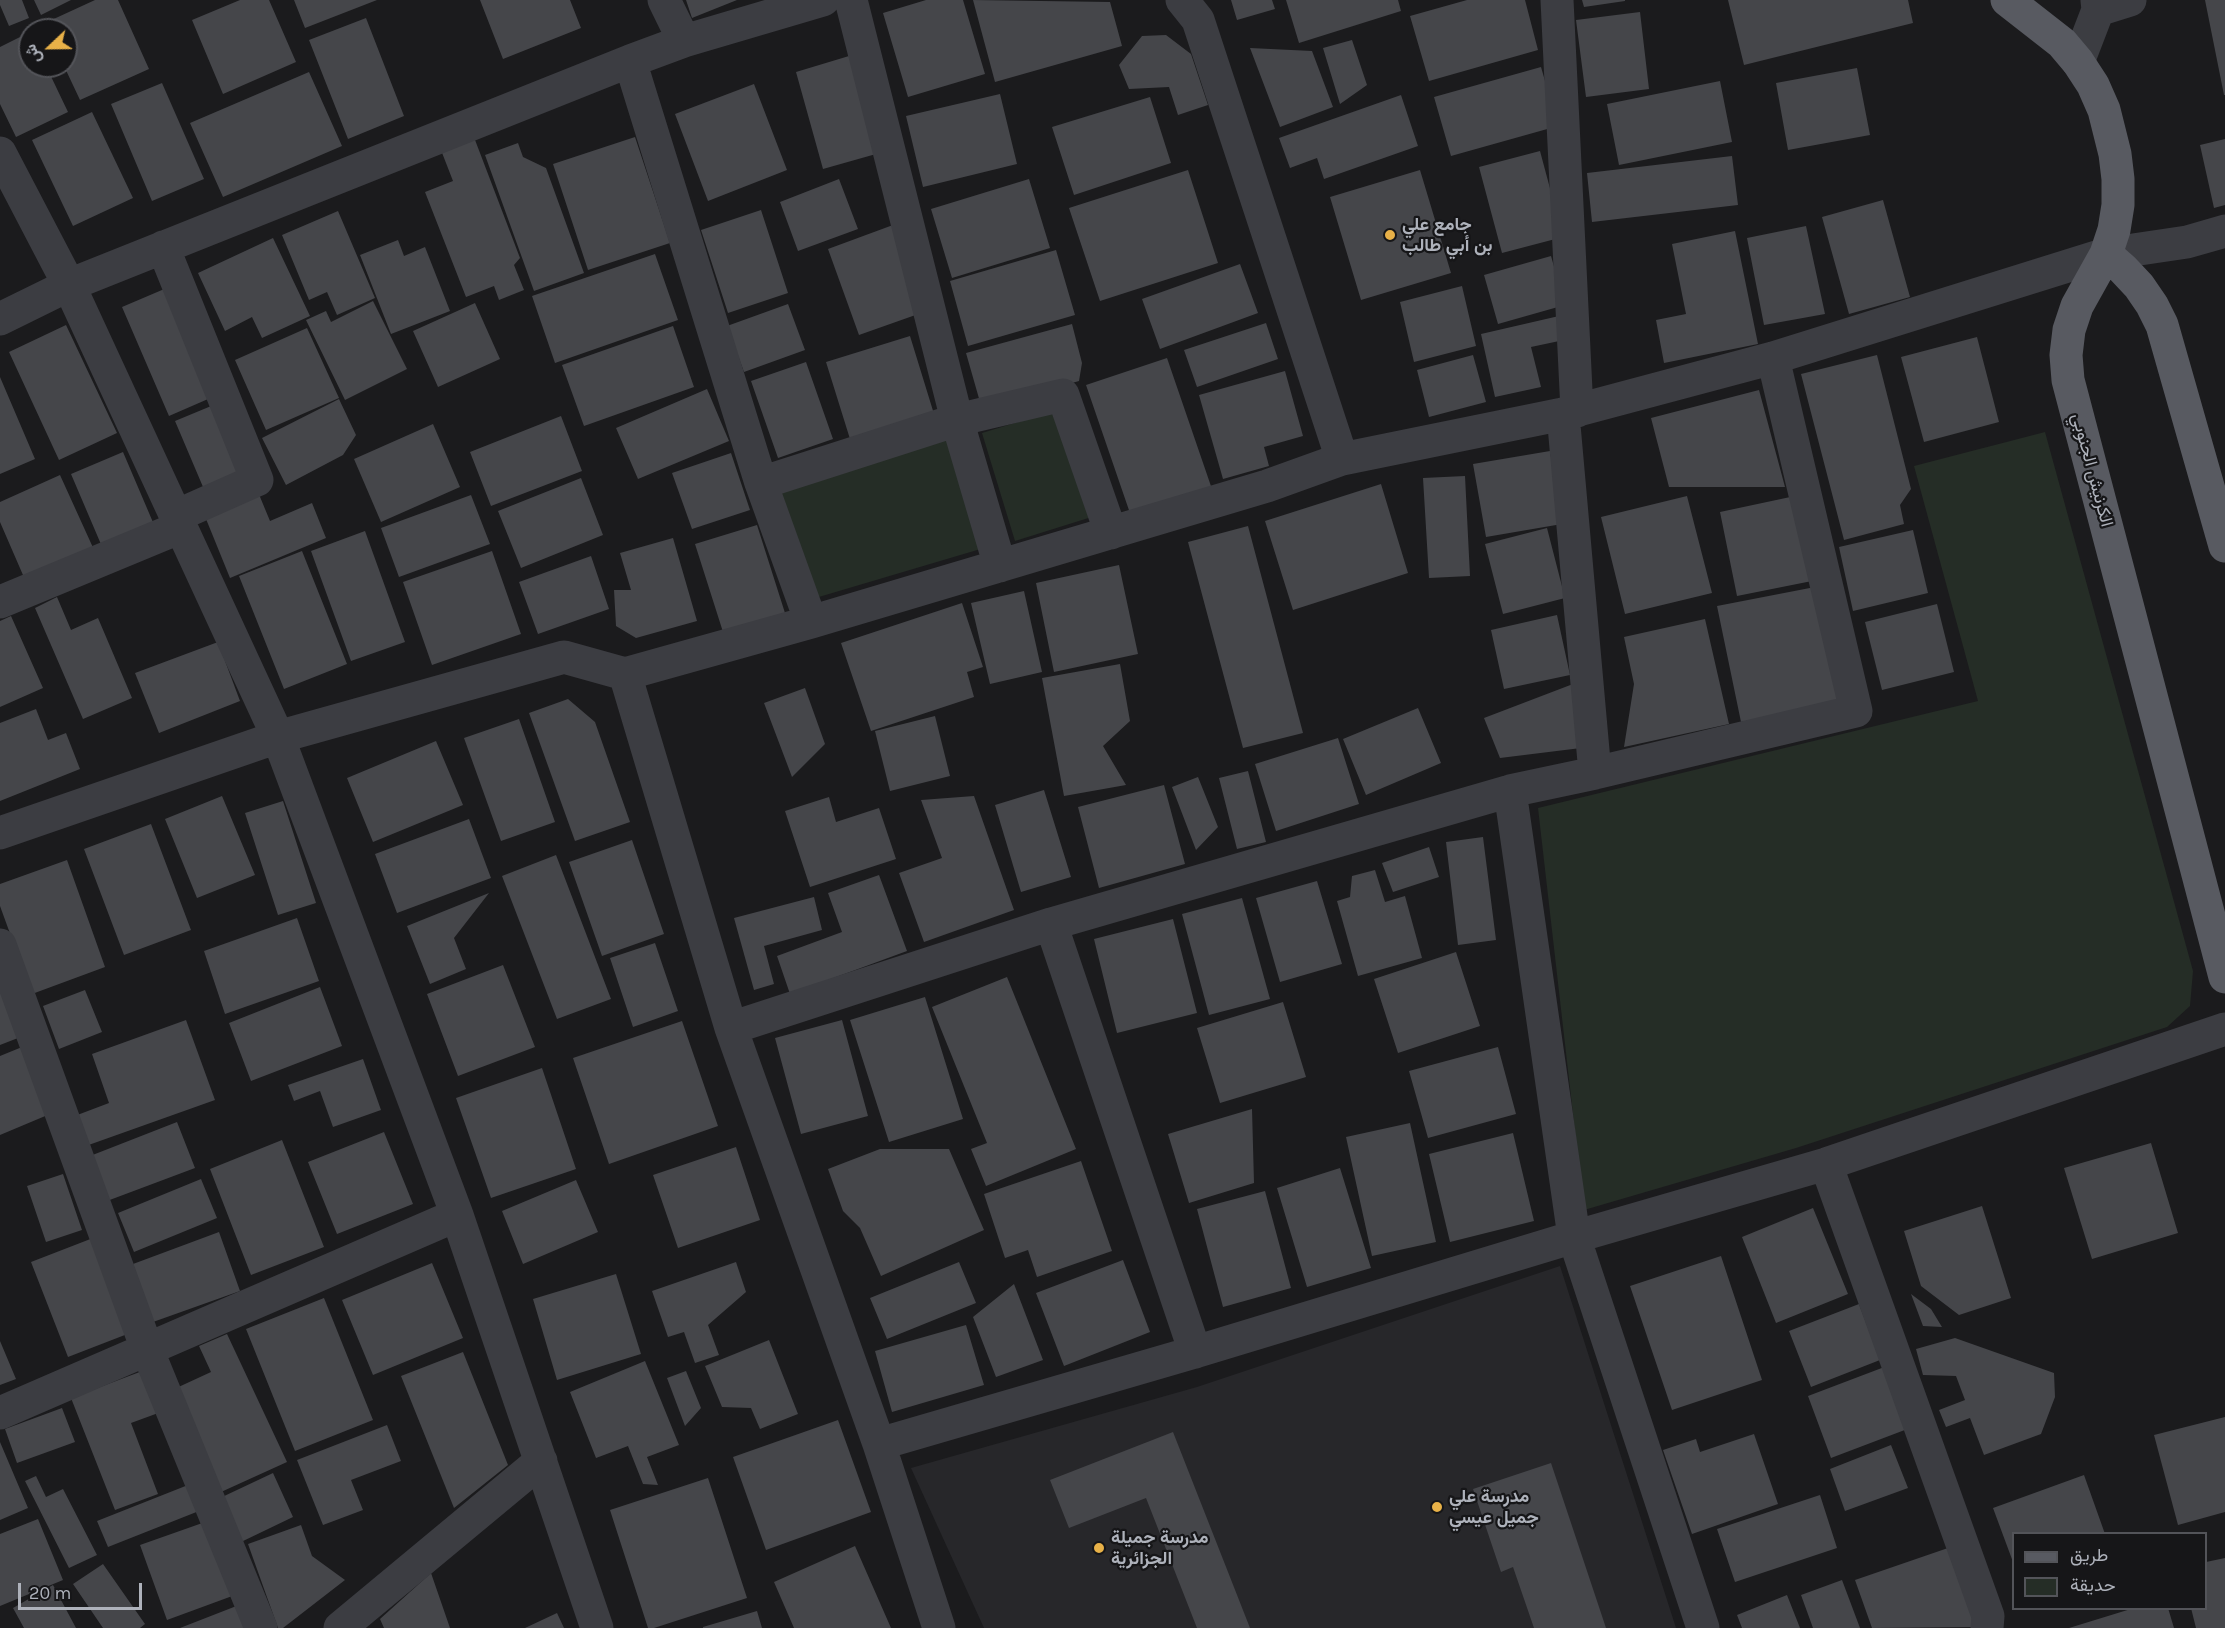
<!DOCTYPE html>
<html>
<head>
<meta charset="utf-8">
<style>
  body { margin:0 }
  #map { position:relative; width:2225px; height:1628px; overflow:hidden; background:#1b1b1d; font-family:Karla,Vazirmatn,sans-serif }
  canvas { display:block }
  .legend { position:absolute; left:2012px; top:1532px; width:195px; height:78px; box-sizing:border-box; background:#161618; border:2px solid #535459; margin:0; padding:8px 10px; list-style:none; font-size:18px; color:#aeb2bb }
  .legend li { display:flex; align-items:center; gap:12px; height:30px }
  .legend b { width:30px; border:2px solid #535459 }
  .north { position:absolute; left:18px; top:18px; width:60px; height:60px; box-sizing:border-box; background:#161618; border:2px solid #535459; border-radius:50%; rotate:248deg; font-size:16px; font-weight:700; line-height:24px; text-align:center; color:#aeb2bb }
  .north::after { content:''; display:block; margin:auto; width:21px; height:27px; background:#e8b148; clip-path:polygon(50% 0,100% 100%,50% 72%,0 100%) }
  .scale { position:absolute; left:18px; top:1583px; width:124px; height:27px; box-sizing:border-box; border:3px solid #aeb2bb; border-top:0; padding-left:8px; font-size:18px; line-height:21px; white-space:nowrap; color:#aeb2bb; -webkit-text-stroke:4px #161618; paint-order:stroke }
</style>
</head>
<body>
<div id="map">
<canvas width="2225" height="1628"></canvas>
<ul class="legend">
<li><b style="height:8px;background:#585a61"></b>طريق</li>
<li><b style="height:16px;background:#252d26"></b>حديقة</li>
</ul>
<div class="north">ش</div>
<div class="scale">20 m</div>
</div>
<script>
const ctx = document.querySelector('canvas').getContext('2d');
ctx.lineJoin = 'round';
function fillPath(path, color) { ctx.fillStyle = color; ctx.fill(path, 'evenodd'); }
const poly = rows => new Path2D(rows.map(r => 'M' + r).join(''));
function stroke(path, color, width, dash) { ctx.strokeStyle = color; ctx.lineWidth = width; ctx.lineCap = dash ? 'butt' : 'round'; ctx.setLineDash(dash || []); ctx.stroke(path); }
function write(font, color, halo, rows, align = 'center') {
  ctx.font = font + ' Karla,Vazirmatn,sans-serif'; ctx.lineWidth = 4.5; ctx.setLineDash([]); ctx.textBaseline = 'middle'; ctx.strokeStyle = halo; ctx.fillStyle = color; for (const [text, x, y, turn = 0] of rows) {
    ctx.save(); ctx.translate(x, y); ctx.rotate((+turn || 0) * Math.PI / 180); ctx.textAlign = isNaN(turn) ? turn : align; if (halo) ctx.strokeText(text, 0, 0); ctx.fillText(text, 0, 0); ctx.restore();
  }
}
fillPath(poly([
  [1560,1266,1676,1628,984,1628,911,1468,1197,1387]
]), '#27272a');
fillPath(poly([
  [1064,408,1098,515,1015,541,982,433],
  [2045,432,2193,971,2190,1006,2167,1027,1796,1148,1584,1210,1538,808,1978,701,1914,466],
  [951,438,984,548,812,599,779,490]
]), '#252d26');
fillPath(poly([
  [0,0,22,0,29,18,9,26,0,5],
  [34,0,71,0,41,15],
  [95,0,118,0,149,69,80,100,64,66,66,66,66,30,48,30,45,23],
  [240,0,269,0,296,62,223,94,192,20],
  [294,0,377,0,305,28],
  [480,0,570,0,581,28,503,59],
  [686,0,737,0,692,18],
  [926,0,963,0,985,74,908,97,883,13],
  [973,0,1110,2,1122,46,995,82],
  [1231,0,1272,0,1275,9,1237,20],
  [1286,0,1398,0,1401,11,1299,43],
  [1467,0,1525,0,1538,50,1429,81,1410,16],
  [1582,0,1625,0,1625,1,1584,7],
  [1728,0,1908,0,1913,23,1744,65],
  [2205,0,2225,0,2225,95,2224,95],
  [1640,12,1649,89,1586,97,1576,20],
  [366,18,404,116,348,139,309,40],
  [30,32,30,66,46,66,68,112,16,137,0,104,0,47],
  [1166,35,1191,54,1208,105,1178,115,1169,87,1129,89,1119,65,1142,36],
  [1352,40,1367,85,1340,104,1323,48],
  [1250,48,1312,51,1333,107,1280,127],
  [849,56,876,154,823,169,796,72],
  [1541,67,1558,126,1451,156,1434,97],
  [1857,68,1870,135,1788,150,1776,83],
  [309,72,342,146,223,197,190,123],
  [1720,81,1732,142,1619,165,1607,104],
  [162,83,204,179,152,201,111,104],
  [754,84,787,170,708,201,675,114],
  [1000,94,1017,164,923,187,906,116],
  [1401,95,1418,146,1324,179,1317,158,1290,168,1279,138],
  [1150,97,1171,163,1074,195,1052,127],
  [92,112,133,198,73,226,32,140],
  [472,132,520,258,514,265,524,290,499,300,494,286,466,297,425,192,453,181,439,145],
  [635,137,670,243,588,270,553,164],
  [2225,139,2225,205,2214,208,2200,145],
  [518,143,523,157,546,168,584,273,534,291,485,155],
  [1540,151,1563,237,1502,253,1479,167],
  [1732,156,1738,205,1592,222,1587,173],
  [1188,170,1218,263,1100,301,1069,208],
  [1420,170,1451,273,1361,300,1330,197],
  [839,179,858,229,798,251,780,202],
  [1029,179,1050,248,952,278,931,209],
  [1883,200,1910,297,1849,314,1822,217],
  [761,210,788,293,728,313,701,230],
  [338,211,375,298,337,315,327,292,309,300,282,235],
  [893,225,924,312,859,335,828,249],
  [1806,226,1825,314,1764,325,1747,238],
  [1735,231,1758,344,1664,363,1656,320,1686,314,1672,244],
  [273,238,310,316,262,338,252,317,225,331,198,273],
  [398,240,404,256,425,247,450,311,391,334,360,255],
  [1056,250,1075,315,968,346,950,281],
  [655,254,678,320,555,363,532,296],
  [1551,256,1565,305,1498,324,1484,275],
  [1240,264,1258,313,1160,349,1142,299],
  [1462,286,1476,346,1414,362,1400,302],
  [169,287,215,396,169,416,122,307],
  [373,301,407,369,345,400,306,320,326,311,331,322],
  [475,303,500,359,438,387,413,331],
  [788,304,805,350,744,372,727,326],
  [1559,316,1564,340,1531,347,1541,387,1495,397,1481,334],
  [1266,323,1278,359,1197,387,1184,350],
  [1072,324,1082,363,1079,381,982,409,966,353],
  [66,325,117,433,59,460,9,352],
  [673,326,694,387,584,426,562,365],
  [307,328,339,398,266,430,235,360],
  [910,336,934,414,850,439,826,362],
  [1977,337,1999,422,1924,442,1901,357],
  [1473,355,1486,402,1429,417,1417,370],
  [1877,355,1911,489,1900,505,1904,524,1844,540,1801,374],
  [1167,358,1213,492,1132,519,1086,385],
  [806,362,833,439,778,458,751,381],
  [1285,371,1303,436,1264,447,1269,466,1223,479,1199,395],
  [0,377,35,459,0,474],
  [707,389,729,441,638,479,616,428],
  [1759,390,1785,487,1669,487,1651,418],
  [339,399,356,435,343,455,286,485,262,438],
  [216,404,247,477,206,494,175,421],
  [561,416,582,471,491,506,470,452],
  [433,424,460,487,381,522,354,459],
  [1550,451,1562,524,1486,537,1473,464],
  [123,452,155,527,103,549,71,474],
  [731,453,750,510,692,529,672,473],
  [60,475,95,552,26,582,0,522,0,502],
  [1465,476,1470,576,1429,578,1423,478],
  [581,478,603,535,521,568,498,511],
  [1381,484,1408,573,1293,610,1265,521],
  [258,492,270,521,312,503,326,538,230,578,204,514],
  [471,495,490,544,399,577,381,528],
  [1687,496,1712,593,1625,614,1601,517],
  [1795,496,1812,581,1737,596,1720,512],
  [757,525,785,613,723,632,695,544],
  [1248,526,1303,733,1243,748,1188,542],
  [1547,528,1565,598,1503,614,1485,544],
  [1913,530,1928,593,1853,611,1839,547],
  [365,531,405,642,351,661,311,551],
  [673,538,697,621,636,638,616,626,614,590,631,590,620,553],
  [302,551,347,664,284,689,239,576],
  [492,551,521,634,432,665,403,582],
  [591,556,609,609,538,634,519,582],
  [1119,565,1138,654,1054,672,1036,583],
  [1815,587,1839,702,1741,722,1717,606],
  [1024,591,1042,672,990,684,971,603],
  [57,597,71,630,98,618,132,698,83,719,35,608],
  [962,603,983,667,967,672,974,697,871,731,841,643],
  [1937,604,1954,672,1882,690,1865,622],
  [1557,615,1570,675,1504,689,1491,630],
  [11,616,43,688,0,707,0,621],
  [1705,619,1729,724,1624,747,1634,684,1624,637],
  [218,642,240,701,159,733,135,673],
  [1120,664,1130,721,1103,746,1126,785,1064,796,1042,678],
  [1573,684,1581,748,1500,758,1484,718],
  [805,688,825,744,792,777,764,703],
  [568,699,595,722,630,822,575,841,529,713],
  [1418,708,1441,763,1366,795,1343,739],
  [36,709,48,740,66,733,80,769,0,801,0,723],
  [935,716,950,776,890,791,875,731],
  [519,719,555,822,501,841,464,738],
  [1338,738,1359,804,1276,831,1255,764],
  [436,741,463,805,373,842,347,778],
  [1248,771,1266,842,1237,849,1219,778],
  [1198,777,1218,827,1196,850,1172,787],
  [1164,785,1185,864,1099,888,1078,807],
  [1044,790,1071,877,1021,892,995,805],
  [222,796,255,875,197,898,165,819],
  [974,796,1014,910,924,942,899,873,942,858,921,800],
  [829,797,836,822,879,808,896,859,810,887,785,811],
  [283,801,316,903,278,915,245,813],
  [469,819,491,878,397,913,375,854],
  [151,824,191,930,124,955,84,849],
  [1483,837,1496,940,1458,945,1446,842],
  [632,840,664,934,602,956,569,862],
  [1429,847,1439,877,1393,892,1382,863],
  [556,855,611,999,557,1019,502,876],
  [67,860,105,967,32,994,0,906,0,884],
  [1375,870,1385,902,1405,896,1422,958,1358,976,1337,901,1350,897,1352,876],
  [879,875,907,951,790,994,777,956,842,932,828,893],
  [1317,881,1342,964,1280,982,1256,898],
  [489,893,454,938,466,969,430,984,407,926],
  [814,897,822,930,764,946,774,984,754,990,734,918],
  [1242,898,1270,999,1209,1015,1182,914],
  [297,918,319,981,225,1014,204,951],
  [1173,919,1197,1013,1117,1033,1094,939],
  [655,943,678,1011,633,1027,610,958],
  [1456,952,1480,1026,1398,1053,1374,979],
  [503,965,535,1047,458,1076,427,994],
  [1007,977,1076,1149,986,1186,971,1149,987,1143,932,1007],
  [320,987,342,1046,251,1081,229,1023],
  [0,990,18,1038,0,1045],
  [85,990,102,1032,59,1049,43,1006],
  [925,997,963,1119,889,1142,850,1020],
  [1283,1002,1306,1077,1220,1103,1197,1028],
  [186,1020,215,1100,83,1147,72,1117,109,1103,92,1054],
  [842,1020,868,1116,801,1134,775,1038],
  [682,1021,718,1126,609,1164,573,1058],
  [22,1047,50,1114,0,1135,0,1056],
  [1498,1047,1516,1114,1428,1138,1409,1071],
  [363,1059,381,1110,333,1127,320,1091,294,1101,288,1085],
  [542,1068,576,1169,491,1198,456,1098],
  [1252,1109,1254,1183,1189,1203,1168,1134],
  [177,1122,195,1168,107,1201,90,1156],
  [1410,1123,1436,1242,1372,1256,1346,1137],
  [384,1132,413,1204,337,1234,308,1162],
  [1513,1133,1534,1221,1450,1242,1429,1154],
  [282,1140,324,1247,251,1275,210,1169],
  [2151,1143,2178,1233,2092,1259,2064,1168],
  [736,1147,760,1220,678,1248,653,1175],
  [880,1149,949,1149,984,1230,881,1276,860,1228,843,1211,828,1169],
  [1081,1161,1112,1251,1037,1277,1028,1250,1005,1258,984,1194],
  [1340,1168,1371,1268,1307,1287,1277,1188],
  [63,1174,82,1230,46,1242,27,1186],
  [201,1179,217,1218,134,1252,118,1213],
  [576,1180,598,1232,523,1264,502,1211],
  [1265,1191,1291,1288,1223,1307,1197,1209],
  [1982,1206,2011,1298,1959,1315,1921,1286,1904,1231],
  [1813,1208,1848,1294,1776,1323,1742,1237],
  [219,1232,240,1291,153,1322,133,1264],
  [93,1238,130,1333,68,1357,31,1262],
  [1721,1256,1762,1380,1672,1410,1630,1286],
  [1123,1260,1150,1332,1064,1366,1036,1293],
  [736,1262,746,1292,708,1325,719,1355,695,1363,684,1332,668,1337,652,1291],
  [959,1262,976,1303,887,1339,870,1298],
  [432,1263,463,1338,373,1375,342,1300],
  [616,1274,641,1354,557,1380,533,1299],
  [1014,1284,1043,1360,996,1377,973,1317],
  [1911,1294,1931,1309,1942,1327,1923,1326],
  [324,1298,373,1420,295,1451,246,1329],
  [1859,1304,1880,1360,1811,1387,1789,1331],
  [966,1325,984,1385,892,1412,875,1351],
  [227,1334,287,1462,221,1492,172,1390,211,1372,199,1346],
  [1955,1338,2054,1373,2055,1397,2041,1434,1984,1455,1970,1418,1946,1427,1939,1410,1965,1400,1956,1376,1923,1375,1916,1349],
  [769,1340,798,1414,760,1429,751,1408,722,1407,705,1366],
  [0,1341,16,1379,0,1385],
  [463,1352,508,1465,454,1508,401,1376],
  [645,1361,679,1445,647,1457,658,1485,643,1484,628,1446,596,1458,570,1392],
  [1887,1366,1910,1428,1831,1458,1808,1396],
  [145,1370,161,1412,131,1423,158,1494,115,1510,71,1398],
  [686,1371,701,1408,685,1426,667,1378],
  [62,1408,75,1442,17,1463,5,1429],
  [2225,1417,2225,1512,2178,1525,2154,1435],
  [838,1420,871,1512,766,1550,733,1457],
  [387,1425,401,1461,351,1480,363,1510,323,1525,297,1460],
  [1173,1432,1250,1628,1197,1628,1146,1498,1069,1528,1050,1480],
  [1754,1434,1778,1504,1692,1534,1663,1450,1696,1439,1700,1452],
  [0,1442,28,1508,0,1520],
  [1891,1445,1908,1488,1845,1511,1830,1469],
  [1551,1463,1606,1628,1534,1628,1513,1567,1501,1572,1473,1489],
  [273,1473,293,1517,241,1542,220,1498],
  [2084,1475,2105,1534,2014,1534,2013,1562,1993,1508],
  [36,1476,46,1497,63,1489,97,1555,69,1568,25,1481],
  [708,1478,747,1598,654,1628,648,1628,610,1510],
  [188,1485,199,1511,108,1547,97,1521],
  [1820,1495,1837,1548,1735,1582,1717,1529],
  [38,1519,63,1580,0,1606,0,1534],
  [208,1521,235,1595,167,1620,140,1545],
  [301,1525,312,1556,345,1580,283,1628,278,1628,248,1544],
  [855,1546,891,1628,794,1628,774,1582],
  [1948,1548,1975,1627,1872,1628,1855,1580],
  [2225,1558,2225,1628,2196,1628,2191,1608,2206,1608,2206,1562],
  [103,1564,145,1624,140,1628,103,1628,73,1584],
  [431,1573,450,1628,384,1628,380,1619],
  [1842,1580,1860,1628,1813,1628,1801,1595],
  [53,1585,76,1628,24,1628,13,1608],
  [1787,1595,1800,1628,1742,1628,1737,1615],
  [239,1605,249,1628,180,1628],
  [2134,1608,2168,1608,2174,1628,2069,1628],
  [757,1611,762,1628,703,1628,703,1627],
  [557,1613,564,1628,525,1628]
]), '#45464a');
stroke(poly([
  [664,0,684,41],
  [851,0,957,420,1000,566],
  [1182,0,1198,20,1342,459],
  [1557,0,1577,411],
  [2098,10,2130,0],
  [630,61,761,483,811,622],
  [2078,62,2098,10,2097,0],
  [0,153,69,285,278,737,457,1215,597,1628],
  [163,247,257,480,176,516],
  [0,319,69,285,630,61,684,41,823,0],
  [1563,414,1595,773,1856,711,1773,358],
  [761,483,957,420,1063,395,1111,533],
  [0,602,181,527],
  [625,674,731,1028,879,1444,939,1628],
  [1510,791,1574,1237,1703,1628],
  [0,833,278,737,564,657,625,674,811,622,1267,486,1342,459,1563,414,1773,358,2106,254,2187,242,2225,231],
  [1051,924,1195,1352],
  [0,945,147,1349,261,1628],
  [731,1028,1051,924,1510,791,1595,773],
  [1826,1164,1988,1616,1987,1628],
  [0,1413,457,1215],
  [879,1444,1195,1352,1574,1237,1826,1164,2225,1029],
  [340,1628,541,1461]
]), '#3c3d42', 33);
stroke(poly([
  [2007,0,2062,43,2078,62,2093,85,2104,110,2115,154,2118,179,2118,205,2114,230,2106,254,2077,306,2069,330,2066,355,2068,380,2225,977],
  [2106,254,2123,269,2139,286,2152,305,2162,325,2225,546]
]), '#585a61', 33);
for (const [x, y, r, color] of [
  [1390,235,6,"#e8b148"],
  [1437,1507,6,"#e8b148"],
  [1099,1548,6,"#e8b148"]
]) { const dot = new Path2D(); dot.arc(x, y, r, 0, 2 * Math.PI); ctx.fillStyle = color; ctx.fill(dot); stroke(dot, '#161618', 2); }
write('bold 18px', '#aeb2bb', '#161618', [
  ["جامع علي",1402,225],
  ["بن أبي طالب",1402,246],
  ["مدرسة علي",1449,1497],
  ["جميل عيسي",1449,1518],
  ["مدرسة جميلة",1111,1538],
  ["الجزائرية",1111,1559]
], 'left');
write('18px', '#aeb2bb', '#161618', [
  ["الكرنيش الجنوبي",2092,470,75]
]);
</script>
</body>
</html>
